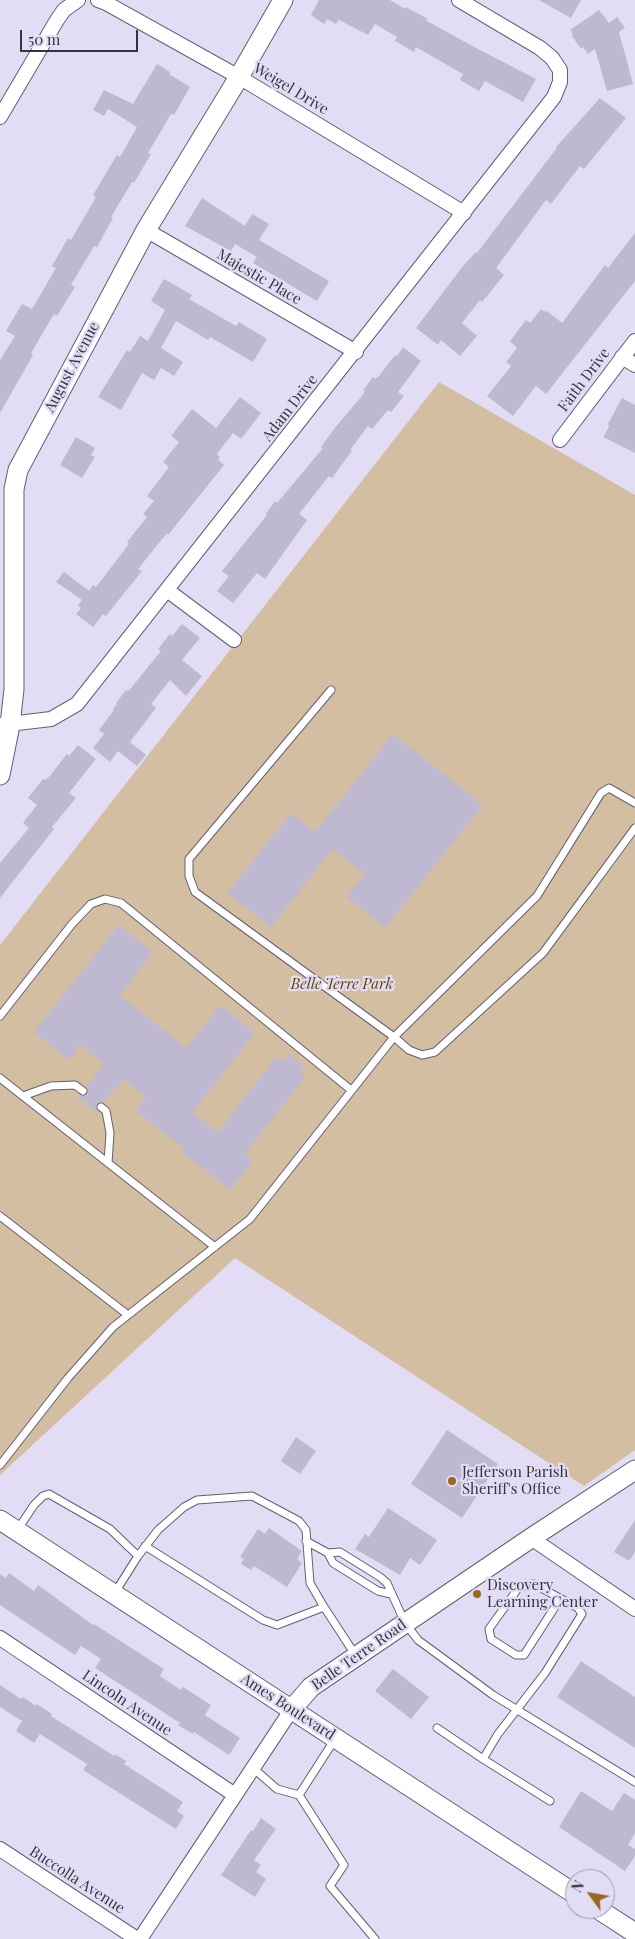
<!DOCTYPE html>
<html>
<head>
<meta charset="utf-8">
<style>
  body { margin:0 }
  #map { position:relative; width:635px; height:1939px; overflow:hidden; background:#e2ddf5; font-family:"Playfair Display",serif }
  canvas { display:block }
  .north { position:absolute; left:565px; top:1869px; width:50px; height:50px; box-sizing:border-box; background:#e2ddf5; border:1px solid #9d99ab; border-radius:50%; rotate:302deg; font-size:14px; font-weight:700; line-height:20px; text-align:center; color:#35333c }
  .north::after { content:''; display:block; margin:auto; width:18px; height:22px; background:#99681b; clip-path:polygon(50% 0,100% 100%,50% 72%,0 100%) }
  .scale { position:absolute; left:20px; top:30px; width:118px; height:22px; box-sizing:border-box; border:2px solid #35333c; border-top:0; padding-left:6px; font-size:15px; line-height:18px; white-space:nowrap; color:#35333c; -webkit-text-stroke:4px #e2ddf5; paint-order:stroke }
</style>
</head>
<body>
<div id="map">
<canvas width="635" height="1939"></canvas>
<div class="north">N</div>
<div class="scale">50 m</div>
</div>
<script>
const ctx = document.querySelector('canvas').getContext('2d');
ctx.lineJoin = 'round';
function fillPath(path, color) { ctx.fillStyle = color; ctx.fill(path, 'evenodd'); }
const poly = rows => new Path2D(rows.map(r => 'M' + r).join(''));
function stroke(path, color, width, dash) { ctx.strokeStyle = color; ctx.lineWidth = width; ctx.lineCap = dash ? 'butt' : 'round'; ctx.setLineDash(dash || []); ctx.stroke(path); }
function write(font, color, halo, rows, align = 'center') {
  ctx.font = font + ' "Playfair Display",serif'; ctx.lineWidth = 4.5; ctx.setLineDash([]); ctx.textBaseline = 'middle'; ctx.strokeStyle = halo; ctx.fillStyle = color; for (const [text, x, y, turn = 0] of rows) {
    ctx.save(); ctx.translate(x, y); ctx.rotate((+turn || 0) * Math.PI / 180); ctx.textAlign = isNaN(turn) ? turn : align; if (halo) ctx.strokeText(text, 0, 0); ctx.fillText(text, 0, 0); ctx.restore();
  }
}
fillPath(poly([
  [439,382,635,495,635,1450,584,1486,235,1258,0,1475,0,945]
]), '#d4bea2');
fillPath(poly([
  [319,0,390,0,405,9,406,7,428,19,425,20,478,49,536,79,523,102,485,81,479,91,460,80,463,74,416,47,414,52,395,41,397,37,375,24,368,35,339,20,336,24,327,19,324,24,311,15],
  [539,0,581,0,571,18],
  [599,10,609,23,617,17,625,28,619,32,633,84,607,91,595,49,588,54,583,47,581,49,572,36,573,34,570,30],
  [157,64,170,72,169,74,190,87,174,115,171,114,148,153,151,154,134,183,132,182,111,217,113,218,97,247,94,246,71,285,75,287,57,316,54,314,31,353,33,355,0,413,0,360,15,336,6,331,22,304,32,309,56,268,52,266,68,238,71,240,96,197,93,195,117,155,120,157,137,127,108,109,104,116,93,110,104,90,133,104],
  [600,98,626,118,584,169,580,166,551,204,546,200,496,268,504,275,482,302,480,300,462,323,477,336,460,356,441,340,438,345,416,328,463,266,476,252,477,253,553,153,557,148,556,147],
  [202,198,245,226,252,214,269,224,259,240,329,281,317,301,253,263,257,257,235,244,231,251,185,226],
  [635,233,635,281,546,394,536,386,513,416,487,396,511,366,506,362,517,348,510,341,526,320,530,323,541,309,545,312,547,311,562,323,605,265,608,268],
  [164,279,192,295,189,299,236,326,239,322,267,339,253,362,210,337,208,340,176,321,161,348,183,362,174,376,161,368,154,380,142,373,121,410,98,397,127,350,130,352,140,336,148,341,165,310,151,301],
  [403,347,421,361,398,392,404,396,391,412,388,410,372,429,368,426,350,450,352,451,332,478,329,476,299,514,307,520,265,579,257,573,233,603,217,591,229,576,222,571,267,515,266,514,275,501,277,503,323,448,321,447,334,429,361,397,365,391,363,390,373,377,375,379,379,376,395,355,397,356],
  [240,397,261,413,241,439,233,433,217,454,220,457,218,460,224,465,168,535,167,533,138,569,142,571,121,597,106,616,103,614,93,627,76,614,81,608,78,605,82,600,56,582,64,572,89,591,93,585,96,587,129,544,127,542,147,517,143,514,154,501,147,496,169,467,163,462,179,442,171,436,192,409,216,428],
  [622,398,635,405,635,453,603,437,609,427,608,424],
  [76,437,95,448,91,455,95,457,82,478,60,465],
  [182,624,200,638,182,660,202,676,186,696,170,680,151,704,156,708,130,742,146,755,137,766,118,751,110,762,93,748,104,734,99,730,114,710,113,709,117,704,116,703,126,690,128,691,131,688,161,651,158,649,170,634,172,636],
  [393,734,483,805,385,928,346,897,365,874,333,849,271,927,227,893,291,813,315,832],
  [78,745,96,759,69,793,76,798,52,827,54,829,0,898,0,863,29,828,23,823,37,805,28,798,43,779,45,780,49,777,67,754,69,756],
  [119,925,153,952,120,995,186,1048,220,1005,255,1033,193,1112,218,1132,276,1057,283,1061,289,1054,304,1065,300,1071,306,1076,245,1154,253,1160,230,1190,182,1152,184,1149,136,1111,146,1097,123,1079,104,1103,100,1102,97,1104,97,1112,78,1097,80,1095,83,1096,87,1095,88,1091,86,1087,104,1064,80,1045,69,1060,34,1032],
  [447,1430,498,1464,462,1518,411,1484],
  [296,1437,316,1451,300,1474,281,1461],
  [388,1508,437,1540,420,1565,410,1558,400,1575,355,1549,365,1534,369,1537],
  [635,1520,635,1552,629,1561,614,1552],
  [269,1528,302,1551,297,1559,302,1563,287,1587,254,1566,251,1570,241,1564,244,1559,240,1557,258,1529,265,1534],
  [9,1573,34,1591,38,1585,93,1625,94,1624,164,1669,160,1676,181,1690,183,1687,211,1705,205,1715,240,1738,229,1755,194,1732,193,1734,178,1725,180,1723,95,1668,101,1659,81,1646,75,1655,0,1605,0,1574,6,1578],
  [581,1661,635,1697,635,1748,557,1697],
  [393,1669,429,1697,411,1719,375,1691],
  [0,1685,21,1699,23,1697,36,1706,37,1704,52,1714,51,1716,114,1756,115,1754,126,1761,124,1764,183,1802,177,1811,184,1816,176,1829,83,1770,87,1764,40,1734,34,1743,16,1731,22,1721,0,1707],
  [581,1791,612,1811,624,1793,635,1800,635,1833,628,1845,635,1849,635,1856,625,1871,559,1827],
  [261,1818,276,1829,254,1860,261,1865,256,1872,266,1879,255,1897,221,1875,251,1830,253,1831]
]), '#beb9d1');
const lane = poly([
  [331,690,189,859,189,876,195,892,394,1037,409,1050,422,1055,435,1052,543,953,635,828],
  [0,1016,72,924,91,904,105,899,121,903,351,1090],
  [0,1078,215,1247],
  [23,1096,51,1086,75,1085,83,1091],
  [101,1107,106,1111,110,1133,108,1163],
  [0,1216,128,1315],
  [0,1465,68,1378,113,1327,250,1219,394,1037,537,896,601,793,609,788,635,803],
  [18,1529,34,1505,43,1496,49,1494,110,1529,138,1556,114,1594],
  [306,1541,328,1553],
  [145,1546,263,1620,277,1625,324,1607,356,1656],
  [138,1556,158,1530,184,1507,197,1500,252,1496,299,1521,306,1530,310,1583,324,1607],
  [391,1594,378,1591,333,1563,328,1553,340,1552,380,1577,387,1583,405,1623,418,1640,493,1695,635,1782],
  [437,1728,483,1759],
  [253,1768,277,1789,299,1795,335,1739],
  [299,1795,344,1865,330,1886,375,1939],
  [550,1801,483,1759,498,1734,545,1673,582,1614,578,1608,534,1584,519,1587,489,1629,491,1639,516,1655,524,1655,560,1599]
]);
const street = poly([
  [98,0,106,3,239,77,464,213],
  [0,117,57,20,64,10,78,0],
  [146,230,356,352],
  [622,357,635,365],
  [560,440,635,341],
  [167,590,234,640],
  [0,725,51,719,77,704,554,97,560,82,560,70,552,58,540,48,459,0],
  [531,1538,635,1609],
  [0,1638,235,1795],
  [0,1849,137,1939],
  [140,1939,292,1709]
]);
const secondary = poly([
  [0,775,10,725,14,689,14,489,18,470,146,230,239,77,283,0],
  [0,1520,575,1894],
  [292,1709,311,1687,531,1538,635,1470],
  [598,1909,635,1933]
]);
stroke(lane, '#635e73', 9);
stroke(street, '#635e73', 16);
stroke(secondary, '#635e73', 21);
stroke(lane, '#fff', 7);
stroke(street, '#fff', 14);
stroke(secondary, '#fff', 19);
for (const [x, y, r, color] of [
  [452,1481,5,"#99681b"],
  [477,1594,5,"#99681b"]
]) { const dot = new Path2D(); dot.arc(x, y, r, 0, 2 * Math.PI); ctx.fillStyle = color; ctx.fill(dot); stroke(dot, '#e2ddf5', 2); }
write('15px', '#35333c', '#e2ddf5', [
  ["Weigel Drive",291,89,31],
  ["Majestic Place",259,277,30],
  ["August Avenue",72,367,-62],
  ["Faith Drive",584,380,-53],
  ["Adam Drive",290,408,-52],
  ["Belle Terre Road",359,1655,-35],
  ["Lincoln Avenue",127,1703,34],
  ["Ames Boulevard",288,1707,33],
  ["Buccolla Avenue",77,1880,33]
]);
write('italic 15px', '#654104', '#e2ddf5', [
  ["Belle Terre Park",342,984]
]);
write('15px', '#35333c', '#e2ddf5', [
  ["Jefferson Parish",462,1472],
  ["Sheriff's Office",462,1489],
  ["Discovery",487,1585],
  ["Learning Center",487,1602]
], 'left');
</script>
</body>
</html>
